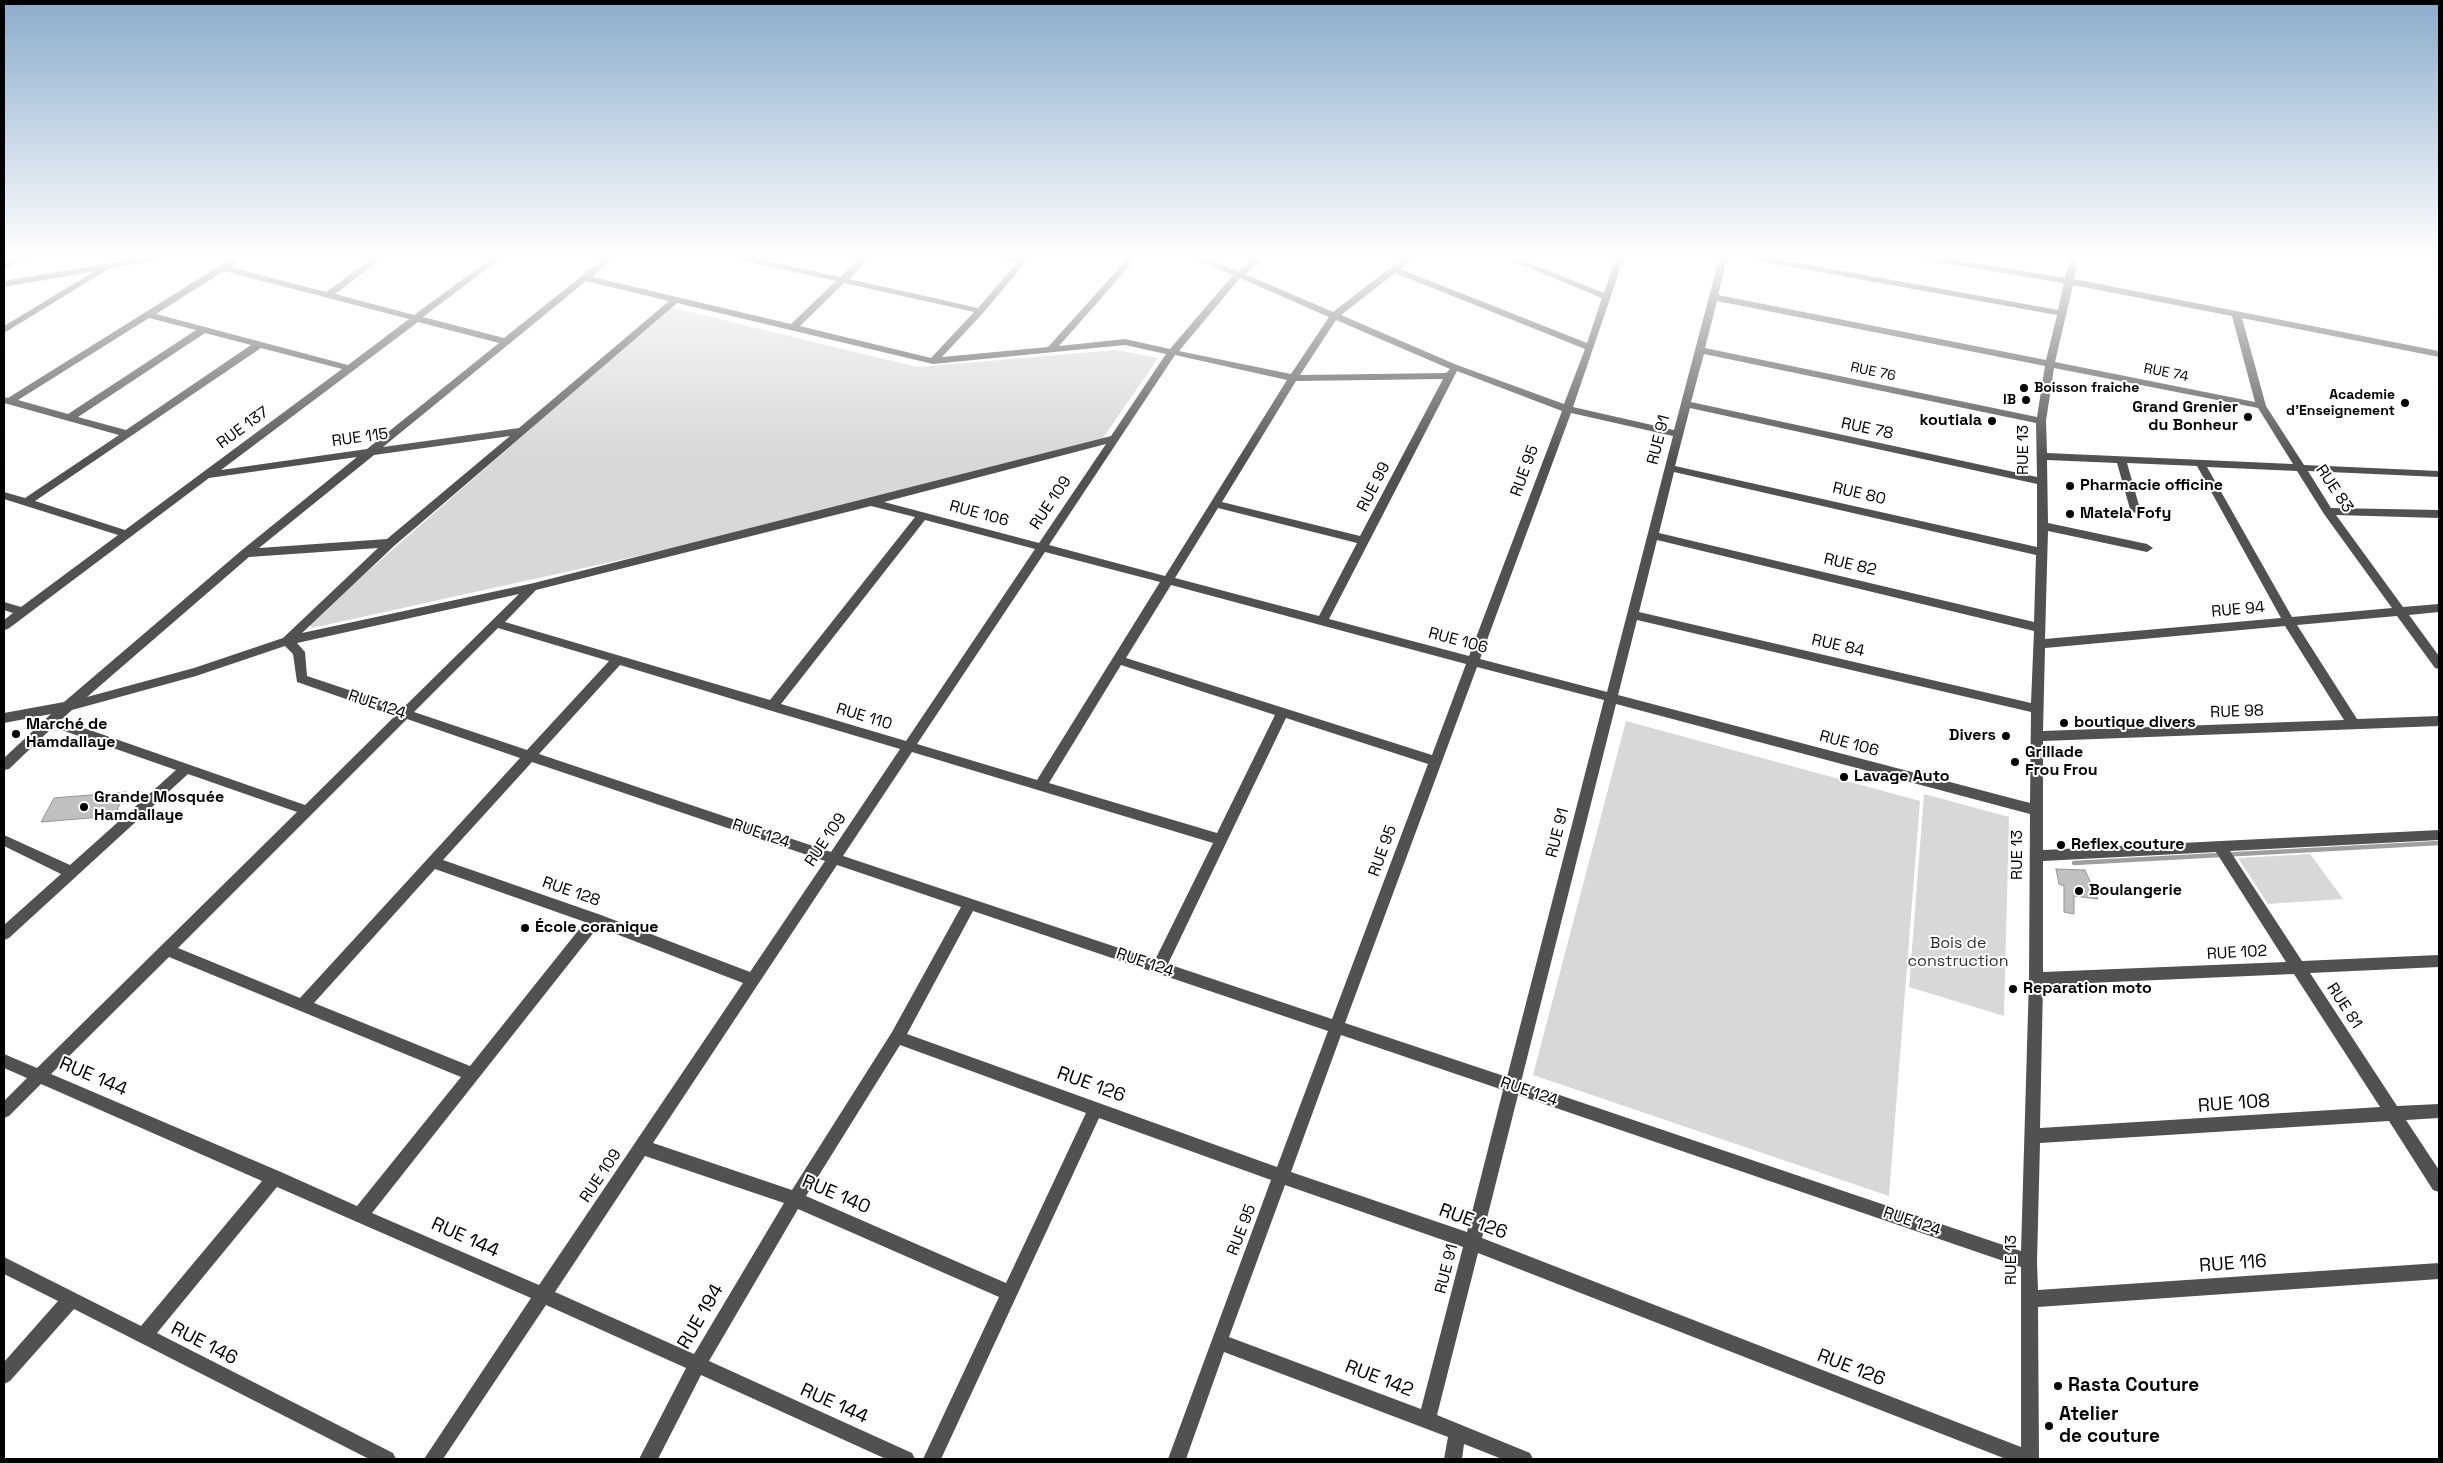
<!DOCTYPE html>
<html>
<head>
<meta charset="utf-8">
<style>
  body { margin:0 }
  #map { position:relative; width:2443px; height:1463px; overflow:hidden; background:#fff; font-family:"Space Grotesk",sans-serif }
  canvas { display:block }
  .frame { position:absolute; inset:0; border:5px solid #000; pointer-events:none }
</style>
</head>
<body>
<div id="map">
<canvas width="2443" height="1463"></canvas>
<div class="frame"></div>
</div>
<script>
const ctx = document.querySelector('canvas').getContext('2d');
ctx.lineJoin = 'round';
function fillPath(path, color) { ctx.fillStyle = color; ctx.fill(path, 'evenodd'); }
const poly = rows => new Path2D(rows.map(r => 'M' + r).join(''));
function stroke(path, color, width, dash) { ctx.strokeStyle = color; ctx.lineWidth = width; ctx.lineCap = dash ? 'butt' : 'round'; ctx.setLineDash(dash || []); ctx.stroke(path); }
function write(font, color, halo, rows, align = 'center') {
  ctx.font = font + ' "Space Grotesk",sans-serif'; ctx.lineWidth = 4; ctx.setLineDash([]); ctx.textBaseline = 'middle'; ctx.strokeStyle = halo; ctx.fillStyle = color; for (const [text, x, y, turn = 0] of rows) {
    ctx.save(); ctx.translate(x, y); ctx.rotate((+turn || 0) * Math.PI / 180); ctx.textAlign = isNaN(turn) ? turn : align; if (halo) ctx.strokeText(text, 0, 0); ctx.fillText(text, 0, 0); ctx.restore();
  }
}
fillPath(poly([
  [669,307,917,367,1116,350,1158,358,1103,438,688,545,312,628,309,623],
  [1626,721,1920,801,1889,1196,1533,1075],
  [1924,794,2009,817,2004,1016,1909,987],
  [2310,854,2343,899,2268,904,2238,858]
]), '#d8d8d8');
stroke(poly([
  [2074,863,2439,843]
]), '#9f9f9f', 4.5);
const building = poly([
  [126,792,114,816,41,822,54,798,126,792],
  [2056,869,2085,870,2098,899,2074,896,2074,914,2064,912,2064,886,2059,884,2056,869]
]);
fillPath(building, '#c0c0c0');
stroke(building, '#959595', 1);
fillPath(poly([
  [26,255,36,255,4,270,4,264,26,255],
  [157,255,174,255,170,258,110,268,4,333,4,326,95,271,4,287,4,281,157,255],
  [237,255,246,255,230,267,326,292,378,255,387,255,335,294,414,315,496,255,505,255,423,317,504,338,608,255,617,255,592,277,791,324,836,281,730,258,726,255,740,255,840,277,863,255,872,255,849,279,978,308,1017,263,990,257,989,255,1004,255,1021,258,1024,255,1032,255,983,313,942,357,1048,347,1131,255,1139,255,1059,346,1125,339,1170,349,1233,275,1190,257,1189,255,1199,255,1238,271,1261,255,1270,255,1245,274,1333,312,1407,255,1416,255,1400,269,1587,343,1602,298,1498,255,1509,255,1604,293,1617,255,1625,255,1573,407,1674,430,1720,255,1728,255,1718,295,2046,360,2057,315,1742,258,1738,255,1754,255,2058,310,2064,283,1912,258,1908,255,1925,255,2065,278,2071,255,2079,255,2074,279,2439,351,2439,357,2242,318,2266,406,2304,465,2439,471,2439,477,2308,471,2331,508,2439,510,2439,518,2336,515,2403,607,2439,604,2439,612,2409,615,2439,656,2439,669,2435,668,2397,616,2297,625,2357,719,2439,716,2439,726,2043,741,2043,850,2439,830,2439,840,2230,851,2302,961,2439,955,2439,967,2310,973,2397,1106,2439,1104,2439,1118,2406,1120,2439,1170,2439,1192,2433,1190,2389,1121,2040,1143,2037,1262,2038,1290,2439,1263,2439,1279,2038,1307,2039,1459,2006,1459,1478,1253,1437,1415,1530,1453,1533,1459,1502,1459,1464,1444,1462,1459,1444,1459,1448,1437,1224,1352,1186,1459,1168,1459,1271,1180,1099,1118,941,1459,923,1459,999,1297,798,1209,709,1361,912,1453,915,1459,886,1459,701,1375,658,1459,639,1459,686,1368,546,1305,443,1459,424,1459,531,1298,277,1187,157,1333,393,1453,396,1459,369,1459,74,1309,10,1381,4,1384,4,1362,58,1301,4,1274,4,1257,141,1326,262,1181,41,1084,9,1116,4,1118,4,1101,27,1078,4,1068,4,1054,37,1068,297,812,188,774,9,938,4,940,4,925,61,874,4,846,4,835,70,865,176,770,53,727,9,769,4,770,4,758,51,714,4,723,4,713,64,702,242,550,357,457,209,478,8,629,4,630,4,620,13,613,4,610,4,602,21,607,118,535,4,499,4,492,25,498,119,435,4,403,4,397,8,398,237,255],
  [224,271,409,319,348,365,156,314,224,271],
  [1395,273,1585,349,1564,404,1457,365,1341,315,1395,273],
  [1240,278,1329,317,1291,374,1179,351,1240,278],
  [586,281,669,301,519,428,383,447,586,281],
  [844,283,974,312,931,358,800,326,844,283],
  [2073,285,2232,316,2255,402,2055,362,2073,285],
  [1717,301,2045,366,2037,417,1705,348,1717,301],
  [677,303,933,364,1125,345,1166,354,1111,436,534,583,302,633,394,546,677,303],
  [149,318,196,330,68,414,18,400,149,318],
  [1336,320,1450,369,1446,373,1300,375,1336,320],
  [418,322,499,343,367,449,221,470,418,322],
  [205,333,251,345,126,430,78,417,205,333],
  [261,348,342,369,125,530,35,501,261,348],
  [1704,354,2036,423,2037,477,1691,402,1704,354],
  [1175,355,1287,380,1165,576,1049,545,1175,355],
  [2054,368,2258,408,2293,464,2047,453,2046,421,2054,368],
  [1457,371,1562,411,1469,656,1329,619,1457,371],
  [1443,379,1360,536,1222,502,1296,381,1443,379],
  [1690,408,2037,484,2037,547,1675,466,1690,408],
  [1571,413,1673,436,1607,692,1480,659,1571,413],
  [510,436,387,539,259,548,374,455,510,436],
  [1106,444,1039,543,884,502,1106,444],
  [2047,460,2117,463,2130,509,2135,513,2140,509,2127,463,2197,466,2281,618,2045,639,2048,531,2147,552,2153,548,2147,544,2048,523,2047,460],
  [2207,467,2297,471,2324,514,2392,608,2292,617,2207,467],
  [1674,472,2036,555,2034,622,1659,533,1674,472],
  [871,506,915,517,770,700,505,622,536,590,871,506],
  [1218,508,1357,543,1319,616,1175,578,1218,508],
  [925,520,1035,549,906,741,781,704,925,520],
  [1657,540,2034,631,2031,703,1639,612,1657,540],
  [378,548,283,638,194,668,87,697,249,557,378,548],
  [1045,552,1160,582,1037,780,917,744,1045,552],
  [1171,585,1466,664,1432,755,1126,658,1171,585],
  [519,594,403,708,307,676,305,652,297,643,519,594],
  [1637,620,2031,712,2030,803,1618,695,1637,620],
  [2285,626,2344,720,2043,731,2045,648,2285,626],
  [498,628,609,661,527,750,414,712,498,628],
  [285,646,293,654,297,682,395,716,305,805,61,720,72,710,196,676,285,646],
  [620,665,772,711,900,749,831,852,539,754,620,665],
  [1121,665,1275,715,1217,833,1049,783,1121,665],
  [1477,667,1604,700,1507,1077,1345,1023,1477,667],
  [1616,704,2030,814,2029,979,2021,1251,1521,1082,1616,704],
  [1286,718,1428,764,1332,1019,1168,964,1286,718],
  [407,719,520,758,300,998,178,948,407,719],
  [912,752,1213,843,1155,960,843,856,912,752],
  [532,762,825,861,750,972,601,915,443,860,532,762],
  [2216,852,2286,962,2043,972,2043,861,2216,852],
  [837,865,961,907,892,1032,792,1190,653,1143,837,865],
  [435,869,585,922,470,1066,314,1003,435,869],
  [973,911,1328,1031,1277,1167,907,1034,973,911],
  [598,927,743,983,539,1285,372,1213,598,927],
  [169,957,461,1077,357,1206,281,1172,51,1074,169,957],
  [2294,974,2380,1107,2040,1128,2043,985,2294,974],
  [1341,1035,1503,1090,1467,1232,1291,1172,1341,1035],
  [900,1045,1086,1113,1006,1283,806,1196,900,1045],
  [1518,1095,2021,1267,2021,1447,1482,1238,1518,1095],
  [645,1156,784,1203,694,1354,555,1292,645,1156],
  [1285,1185,1463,1247,1421,1409,1229,1337,1285,1185]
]), '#515151');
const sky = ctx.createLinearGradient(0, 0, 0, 459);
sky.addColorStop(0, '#8baccb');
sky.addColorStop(0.56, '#fff');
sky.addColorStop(1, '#ffffff00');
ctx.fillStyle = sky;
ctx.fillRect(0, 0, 2443, 459);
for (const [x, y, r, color] of [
  [2024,388,5,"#000"],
  [2026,400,5,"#000"],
  [2405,403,5,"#000"],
  [2248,417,5,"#000"],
  [1992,421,5,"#000"],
  [2070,486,5,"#000"],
  [2070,514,5,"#000"],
  [2064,723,5,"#000"],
  [16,734,5,"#000"],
  [2006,736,5,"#000"],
  [2015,762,5,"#000"],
  [1844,777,5,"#000"],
  [84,807,5,"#000"],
  [2061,845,5,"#000"],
  [2079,891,5,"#000"],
  [525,928,5,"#000"],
  [2013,989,5,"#000"],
  [2058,1386,5,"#000"],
  [2049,1426,5,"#000"]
]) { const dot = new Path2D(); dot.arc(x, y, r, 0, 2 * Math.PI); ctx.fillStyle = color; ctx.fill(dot); stroke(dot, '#fff', 2); }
write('14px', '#000', '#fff', [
  ["RUE 76",1873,372,12],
  ["RUE 74",2166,373,11]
]);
write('bold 14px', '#000', '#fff', [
  ["Boisson fraiche",2034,388,"left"],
  ["Academie",2395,395],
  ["d'Enseignement",2395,411],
  ["IB",2016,400]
], 'right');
write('bold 16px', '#000', '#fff', [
  ["Grand Grenier",2238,408,"right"],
  ["du Bonheur",2238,426,"right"],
  ["koutiala",1982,421,"right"],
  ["Pharmacie officine",2080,486],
  ["Matela Fofy",2080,514],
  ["boutique divers",2074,723],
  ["Marché de",26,725],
  ["Hamdallaye",26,743],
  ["Divers",1996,736,"right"],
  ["Grillade",2025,753],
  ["Frou Frou",2025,771],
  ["Lavage Auto",1854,777],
  ["Grande Mosquée",94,798],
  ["Hamdallaye",94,816],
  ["Reflex couture",2071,845],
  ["Boulangerie",2089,891],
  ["École coranique",535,928],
  ["Reparation moto",2023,989]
], 'left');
write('16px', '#000', '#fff', [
  ["RUE 137",243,428,-36],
  ["RUE 78",1867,429,12],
  ["RUE 115",360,438,-8],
  ["RUE 91",1659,440,-76],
  ["RUE 13",2024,450,-90],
  ["RUE 95",1525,471,-70],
  ["RUE 99",1374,487,-63],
  ["RUE 83",2334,489,56],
  ["RUE 80",1859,494,13],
  ["RUE 109",1051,503,-56],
  ["RUE 106",979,514,15],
  ["RUE 82",1850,565,13],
  ["RUE 94",2238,610,-5],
  ["RUE 106",1458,641,15],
  ["RUE 84",1838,646,13],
  ["RUE 124",377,705,19],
  ["RUE 98",2237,712,-2],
  ["RUE 110",864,717,17],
  ["RUE 106",1849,744,15],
  ["RUE 91",1558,833,-76],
  ["RUE 124",761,834,19],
  ["RUE 109",826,840,-56],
  ["RUE 95",1383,851,-70],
  ["RUE 13",2018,855,-90],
  ["RUE 128",571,892,19],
  ["RUE 102",2237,953,-3],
  ["RUE 124",1145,963,19],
  ["RUE 81",2344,1006,57],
  ["RUE 124",1529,1092,19],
  ["RUE 109",601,1176,-56],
  ["RUE 124",1912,1222,19],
  ["RUE 95",1242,1230,-69],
  ["RUE 13",2012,1260,-90],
  ["RUE 91",1447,1269,-76]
]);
write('16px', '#2f2f2f', '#fff', [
  ["Bois de",1958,944],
  ["construction",1958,962]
]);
write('19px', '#000', '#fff', [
  ["RUE 144",93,1077,23],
  ["RUE 126",1091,1085,20],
  ["RUE 108",2234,1104,-4],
  ["RUE 140",836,1195,23],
  ["RUE 126",1473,1222,20],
  ["RUE 144",465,1238,24],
  ["RUE 116",2233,1264,-4],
  ["RUE 194",701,1317,-60],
  ["RUE 146",204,1344,27],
  ["RUE 126",1851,1368,21],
  ["RUE 142",1379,1379,21],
  ["RUE 144",834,1404,24]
]);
write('bold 19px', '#000', '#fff', [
  ["Rasta Couture",2068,1386],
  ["Atelier",2059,1415],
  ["de couture",2059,1437]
], 'left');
</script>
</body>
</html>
